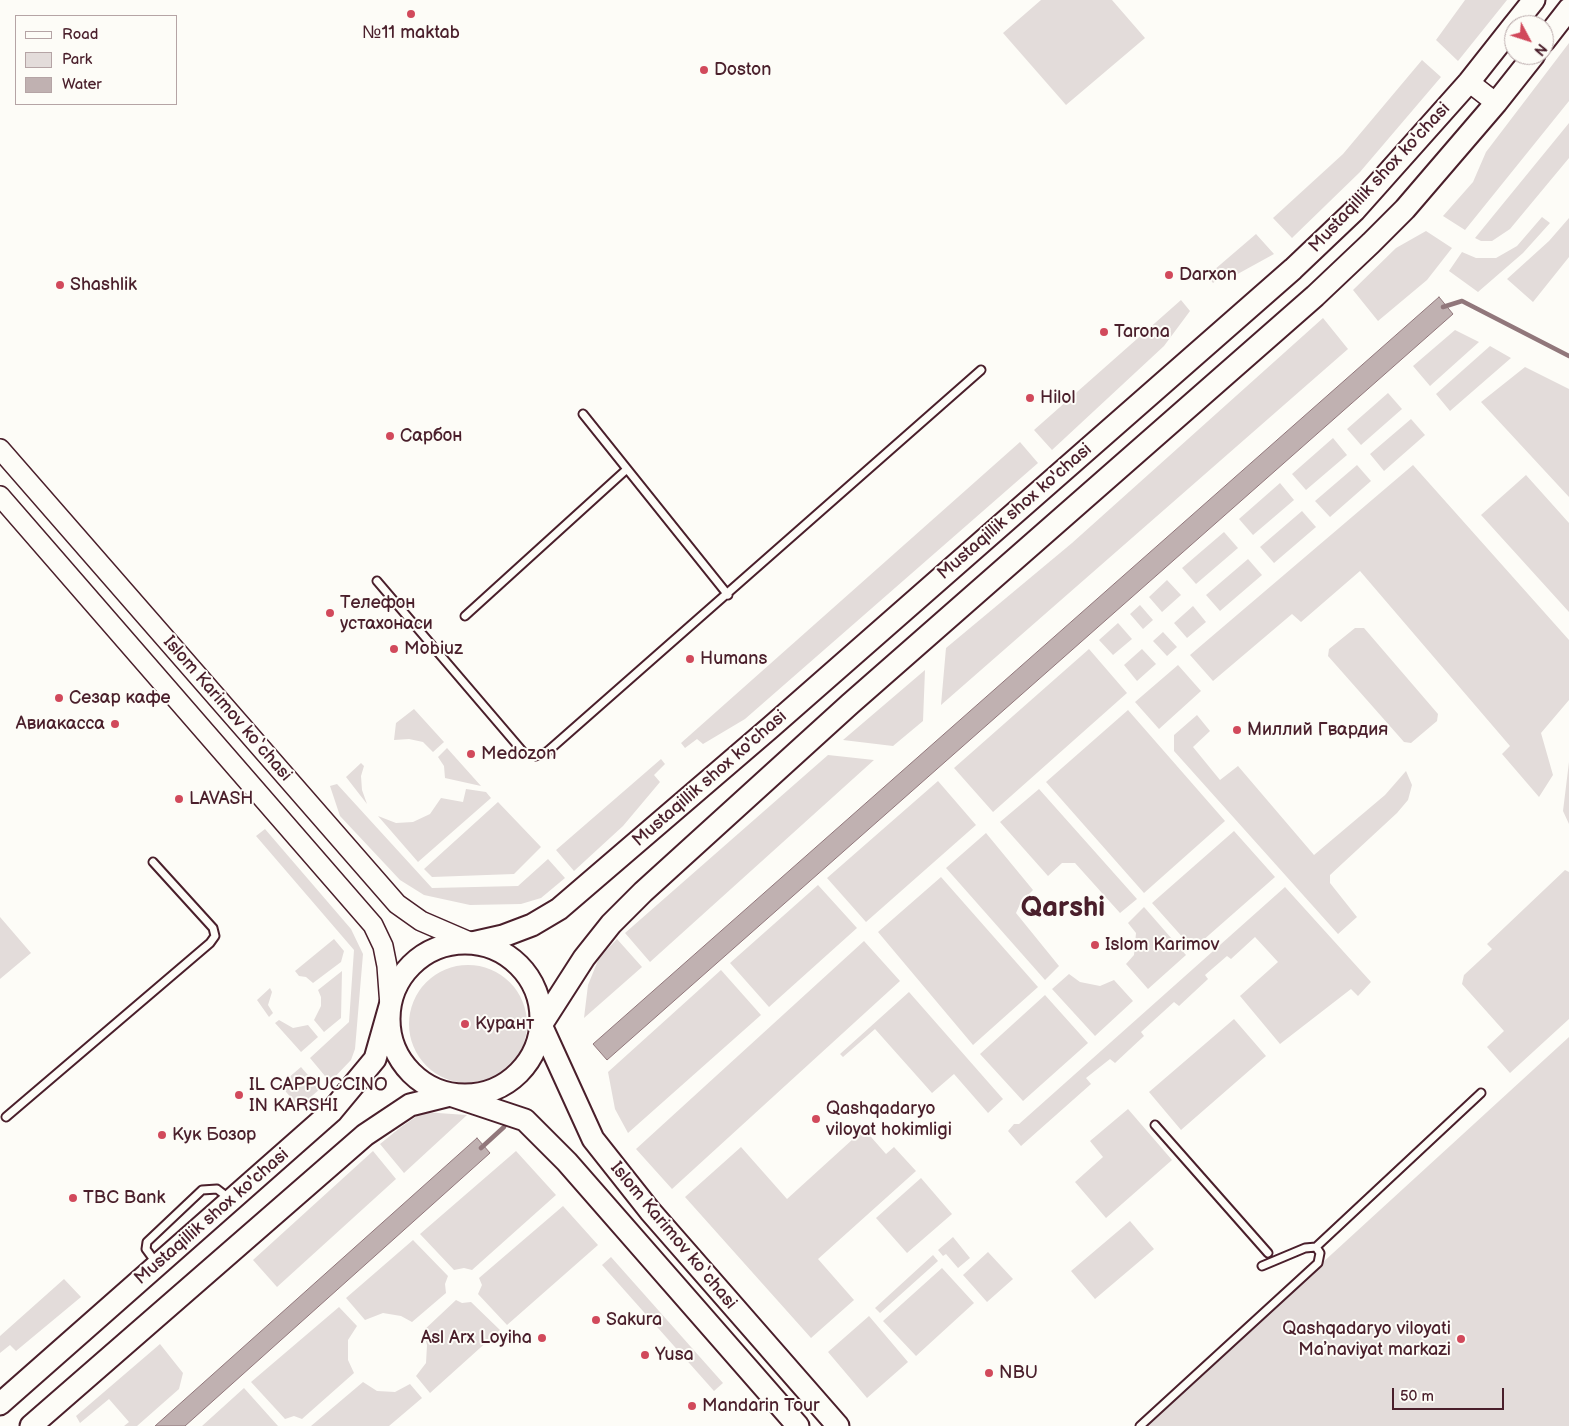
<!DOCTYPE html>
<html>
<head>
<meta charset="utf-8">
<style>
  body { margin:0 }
  #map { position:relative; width:1569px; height:1426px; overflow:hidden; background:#fdfcf7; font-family:"Balsamiq Sans",sans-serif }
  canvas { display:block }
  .legend { position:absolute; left:15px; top:15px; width:162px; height:90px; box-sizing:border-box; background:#fdfcf7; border:1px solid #b5a4a5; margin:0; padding:6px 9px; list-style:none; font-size:15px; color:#4a1f2b }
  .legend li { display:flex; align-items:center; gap:10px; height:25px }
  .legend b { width:25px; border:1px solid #b5a4a5 }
  .north { position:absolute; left:1504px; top:15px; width:50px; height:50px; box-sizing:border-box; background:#fdfcf7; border:1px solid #b5a4a5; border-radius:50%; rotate:130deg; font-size:14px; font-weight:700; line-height:20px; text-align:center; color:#4a1f2b }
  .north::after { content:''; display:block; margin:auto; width:18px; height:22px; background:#d1495b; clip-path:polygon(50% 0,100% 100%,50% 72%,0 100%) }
  .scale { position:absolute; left:1392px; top:1388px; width:112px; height:22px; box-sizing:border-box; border:2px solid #4a1f2b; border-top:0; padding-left:6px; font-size:15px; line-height:18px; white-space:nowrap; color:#4a1f2b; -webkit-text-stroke:4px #fdfcf7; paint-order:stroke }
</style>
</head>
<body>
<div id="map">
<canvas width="1569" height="1426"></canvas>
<ul class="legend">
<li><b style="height:6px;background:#fdfcf7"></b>Road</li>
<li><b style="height:14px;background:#e3dcda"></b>Park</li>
<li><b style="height:14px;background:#c0b1b1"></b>Water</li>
</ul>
<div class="north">N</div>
<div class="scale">50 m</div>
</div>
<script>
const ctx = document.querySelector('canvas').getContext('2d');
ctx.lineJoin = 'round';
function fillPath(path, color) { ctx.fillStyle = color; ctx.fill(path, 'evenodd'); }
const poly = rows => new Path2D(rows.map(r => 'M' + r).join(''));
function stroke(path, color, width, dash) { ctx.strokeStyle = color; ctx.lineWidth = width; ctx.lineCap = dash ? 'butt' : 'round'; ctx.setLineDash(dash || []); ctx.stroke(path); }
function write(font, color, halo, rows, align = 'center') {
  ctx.font = font + ' "Balsamiq Sans",sans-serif'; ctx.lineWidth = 4; ctx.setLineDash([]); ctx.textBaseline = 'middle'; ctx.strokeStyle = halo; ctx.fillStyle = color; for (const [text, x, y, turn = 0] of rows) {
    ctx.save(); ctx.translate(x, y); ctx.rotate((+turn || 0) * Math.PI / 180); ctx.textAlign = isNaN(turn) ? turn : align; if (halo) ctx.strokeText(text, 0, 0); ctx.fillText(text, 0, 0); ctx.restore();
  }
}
fillPath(poly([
  [1041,0,1112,0,1145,38,1066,105,1003,33],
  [1465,0,1507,0,1458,61,1436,40],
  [1569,43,1569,101,1465,230,1443,216,1473,182,1486,152],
  [1422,60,1441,77,1360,172,1292,238,1273,218,1343,154],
  [1569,123,1569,158,1510,229,1492,241,1481,241,1475,238],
  [1542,217,1550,223,1523,253,1478,292,1449,271,1462,252,1476,258,1496,258,1517,246],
  [1569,218,1569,257,1533,302,1507,279,1549,241],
  [1426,231,1452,248,1427,280,1378,321,1353,290,1396,248],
  [1256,234,1274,254,1234,276,1229,271,1213,283,1207,276],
  [1181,300,1190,311,1164,346,1052,450,1034,430],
  [1323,318,1348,349,941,705,946,648,1072,543],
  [1455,330,1479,342,1430,386,1413,366],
  [1490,346,1511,358,1450,411,1436,394],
  [1525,367,1569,389,1569,497,1481,402],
  [1388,393,1402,409,1361,445,1347,429],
  [1411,419,1425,435,1384,471,1370,454],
  [1333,438,1347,455,1306,490,1292,474],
  [1020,442,1038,463,745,719,703,744,697,739,685,748,681,743],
  [1357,465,1371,481,1330,517,1315,501],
  [1413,465,1569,640,1569,700,1541,733,1553,775,1539,797,1502,754,1510,746,1360,571,1301,622,1292,614,1213,681,1190,655],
  [1526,475,1569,523,1569,612,1481,515],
  [1280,483,1294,500,1253,535,1239,519],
  [1302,511,1316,527,1274,563,1260,547],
  [1224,532,1238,548,1196,584,1182,568],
  [1248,559,1262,575,1220,611,1206,595],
  [1167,580,1181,595,1162,612,1149,597],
  [1140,605,1153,620,1143,629,1130,614],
  [1193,606,1206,622,1187,638,1174,623],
  [1118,623,1132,639,1113,655,1099,640],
  [1355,628,1364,628,1438,714,1437,721,1411,743,1404,742,1328,656,1329,649],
  [1163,632,1177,647,1167,656,1153,641],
  [1089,649,1127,693,993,812,954,768],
  [1142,649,1156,664,1137,681,1124,665],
  [1178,665,1201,691,1159,729,1135,702],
  [925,670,923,721,893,746,843,740],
  [414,709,444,742,433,752,423,742,409,739,394,740,396,723],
  [1128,710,1225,821,1144,893,1046,782],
  [1197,715,1210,731,1193,747,1220,780,1238,766,1314,855,1385,795,1406,771,1412,785,1408,800,1397,813,1330,875,1330,883,1357,917,1338,934,1174,751,1174,735],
  [447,748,481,786,445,778,444,766,438,757],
  [828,755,874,760,650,962,625,933],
  [661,759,665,764,654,775,660,782,623,826,574,871,556,850],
  [1569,762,1569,824,1563,811],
  [361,763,364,766,361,776,362,790,367,804,346,777],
  [938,781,976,825,866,922,827,878],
  [337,784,432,888,518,886,548,859,565,878,541,898,521,904,470,905,424,895,400,880,340,816,330,786],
  [466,789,486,792,491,798,418,862,378,816,396,823,413,822,430,814,441,798,463,802],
  [1039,789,1137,899,1120,913,1075,863,1062,863,1048,876,1000,822],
  [498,802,541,847,514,874,432,877,424,869],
  [265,829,351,929,363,954,355,1049,351,1060,330,1082,310,1058,349,1022,354,950,256,836],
  [1234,831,1275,877,1193,949,1152,903],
  [986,833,1033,890,1021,902,1016,913,1059,966,1045,980,946,868],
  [1565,870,1569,872,1569,1019,1510,1073,1487,1047,1504,1031,1462,984,1464,975,1492,949,1487,944],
  [941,877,1038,987,973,1045,878,932],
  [818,885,857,928,769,1007,730,963],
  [1285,887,1371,982,1358,996,1351,989,1280,1044,1240,996,1278,962,1255,937,1231,959,1227,956,1205,975,1208,979,1179,1006,1174,1002,1141,1032,1144,1036,1115,1063,1110,1059,1086,1078,1091,1084,1021,1146,1008,1131,1014,1124,1019,1124],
  [1144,907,1186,955,1148,989,1126,964,1134,955,1136,933,1128,923],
  [0,917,31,953,0,979],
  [334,939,344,951,341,962,313,983,306,977,299,976,295,971],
  [617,939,642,967,584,1018,588,985,599,958],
  [864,941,900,981,672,1189,636,1149],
  '409 1024a59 59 0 1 1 118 0a59 59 0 1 1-118 0Z',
  [721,970,761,1015,628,1133,615,1109,608,1072],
  [342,971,341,1018,324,1032,314,1020,321,1006,321,997,318,990],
  [1069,974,1080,982,1100,986,1114,980,1133,1001,1095,1036,1052,989],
  [270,988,272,992,268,1005,273,1013,269,1017,257,1000],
  [909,992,1003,1099,988,1113,954,1074,932,1093,875,1029,843,1057,840,1054],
  [1045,995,1088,1043,1023,1101,980,1054],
  [1234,1019,1266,1056,1181,1130,1149,1092],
  [279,1020,293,1028,308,1025,318,1037,301,1052,275,1023],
  [1569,1037,1569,1426,1144,1426],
  [301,1067,320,1089,299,1107,280,1085],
  [1128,1109,1172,1160,1106,1218,1075,1182,1103,1157,1090,1141],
  [423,1112,467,1115,404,1173,380,1144,401,1127],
  [864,1129,886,1154,894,1147,916,1171,818,1259,854,1300,811,1338,685,1197,741,1147,787,1199],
  [373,1151,396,1179,277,1287,253,1260],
  [516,1151,556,1195,472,1270,464,1268,454,1270,420,1234],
  [921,1178,952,1214,907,1253,876,1218],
  [563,1206,598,1245,507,1325,478,1294,482,1285,479,1278],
  [1130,1221,1154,1249,1095,1299,1071,1271],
  [953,1237,970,1258,958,1268,946,1254,943,1256,938,1250],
  [413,1240,448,1276,445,1284,446,1293,412,1322,401,1316,383,1313,365,1320,346,1298],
  [988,1252,1013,1279,987,1302,963,1275],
  [933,1255,938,1261,880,1313,875,1308],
  [611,1257,723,1383,714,1391,602,1265],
  [942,1268,974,1303,916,1356,883,1321],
  [64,1279,81,1297,16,1351,10,1345,0,1353,0,1336],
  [456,1300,462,1303,471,1302,500,1330,430,1393,416,1376,426,1363,427,1345,423,1331],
  [339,1307,357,1326,348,1340,348,1360,354,1373,302,1419,294,1416,285,1419,251,1382],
  [869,1316,908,1362,867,1398,828,1352],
  [160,1344,183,1373,179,1389,137,1426,124,1426,129,1422,109,1399,80,1423,76,1416],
  [363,1382,377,1391,395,1392,410,1384,422,1398,389,1426,311,1426],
  [244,1388,278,1426,202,1426]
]), '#e3dcda');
const water = poly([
  [1439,297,1453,314,607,1060,593,1044,1439,297],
  [477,1138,490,1153,185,1426,155,1426,477,1138]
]);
fillPath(water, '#c0b1b1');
stroke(water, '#91777b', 1);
stroke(poly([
  [1443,307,1462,301,1569,356],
  [481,1148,504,1127]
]), '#91777b', 4.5);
const lane = poly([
  [583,414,728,595],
  [377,581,524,753,536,756,548,751,981,370],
  [465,616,627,469],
  [6,1117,210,943,215,936,213,928,153,862],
  [1155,1125,1268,1253],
  [157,1264,146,1249,147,1242,202,1190,217,1189,230,1199],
  [1262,1266,1305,1248,1316,1247],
  [1140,1426,1318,1263,1320,1253,1316,1247,1481,1093]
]);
const secondary = poly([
  [1469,82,1496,103],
  [0,449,397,904,421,921,472,943],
  [0,496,373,925,383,946,387,966,390,1006]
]);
const primary = poly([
  [1514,25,1534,0],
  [1544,41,1569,9],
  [472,943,503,936,532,925,559,909,771,727,1293,269,1354,211,1469,82,1514,25],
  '389 1019a76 76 0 1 1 152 0a76 76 0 1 1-152 0Z',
  [0,1404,331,1112,375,1059,390,1006],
  [31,1426,365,1135,410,1105,450,1095,525,1120,567,1162,798,1426],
  [838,1426,650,1211,593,1139,541,1025,584,958,611,924,643,892,850,704,1315,296,1371,243,1405,209,1496,103,1534,55]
]);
stroke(lane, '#4a1f2b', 11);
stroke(secondary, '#4a1f2b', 22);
stroke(primary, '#4a1f2b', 25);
stroke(lane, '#fdfcf7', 7);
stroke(secondary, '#fdfcf7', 19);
stroke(primary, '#fdfcf7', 21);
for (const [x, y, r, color] of [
  [411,14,5,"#d1495b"],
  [704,70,5,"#d1495b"],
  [1169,275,5,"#d1495b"],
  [60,285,5,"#d1495b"],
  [1104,332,5,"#d1495b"],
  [1030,398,5,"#d1495b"],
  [390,436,5,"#d1495b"],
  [330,613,5,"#d1495b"],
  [394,649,5,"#d1495b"],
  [690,659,5,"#d1495b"],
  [59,698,5,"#d1495b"],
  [115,724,5,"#d1495b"],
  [1237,730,5,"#d1495b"],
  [471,754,5,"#d1495b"],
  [179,799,5,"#d1495b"],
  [1095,945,5,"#d1495b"],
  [465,1024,5,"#d1495b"],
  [239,1095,5,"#d1495b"],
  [816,1119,5,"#d1495b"],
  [162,1135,5,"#d1495b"],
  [73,1198,5,"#d1495b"],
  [596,1320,5,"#d1495b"],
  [542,1338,5,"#d1495b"],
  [1461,1339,5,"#d1495b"],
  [645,1355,5,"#d1495b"],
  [989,1373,5,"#d1495b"],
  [692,1406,5,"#d1495b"]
]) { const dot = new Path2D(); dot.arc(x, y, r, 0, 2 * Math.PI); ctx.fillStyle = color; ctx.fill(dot); stroke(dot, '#fdfcf7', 2); }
write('18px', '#4a1f2b', '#fdfcf7', [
  ["№11 maktab",411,33,"center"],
  ["Doston",714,70],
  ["Darxon",1179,275],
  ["Shashlik",70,285],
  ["Tarona",1114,332],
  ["Hilol",1040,398],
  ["Сарбон",400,436],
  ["Телефон",340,603],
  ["устахонаси",340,624],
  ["Mobiuz",404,649],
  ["Humans",700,659],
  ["Сезар кафе",69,698],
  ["Авиакасса",105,724,"right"],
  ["Миллий Гвардия",1247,730],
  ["Medozon",481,754],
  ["LAVASH",189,799],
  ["Islom Karimov",1105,945],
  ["Курант",475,1024],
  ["IL CAPPUCCINO",249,1085],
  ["IN KARSHI",249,1106],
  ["Qashqadaryo",826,1109],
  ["viloyat hokimligi",826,1130],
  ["Кук Бозор",172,1135],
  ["TBC Bank",83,1198],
  ["Sakura",606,1320],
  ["Qashqadaryo viloyati",1451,1329,"right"],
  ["Maʼnaviyat markazi",1451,1350,"right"],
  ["Asl Arx Loyiha",532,1338,"right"],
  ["Yusa",655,1355],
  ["NBU",999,1373],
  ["Mandarin Tour",702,1406]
], 'left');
write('18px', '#4a1f2b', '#fdfcf7', [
  ["Mustaqillik shox ko'chasi",1380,178,-47],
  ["Mustaqillik shox ko'chasi",1015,512,-41],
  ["Islom Karimov ko‘chasi",227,709,49],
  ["Mustaqillik shox ko'chasi",710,779,-41],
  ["Mustaqillik shox ko'chasi",212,1217,-41],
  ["Islom Karimov ko‘chasi",673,1236,50]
]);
write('bold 28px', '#4a1f2b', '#fdfcf7', [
  ["Qarshi",1063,909]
]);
</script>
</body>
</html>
